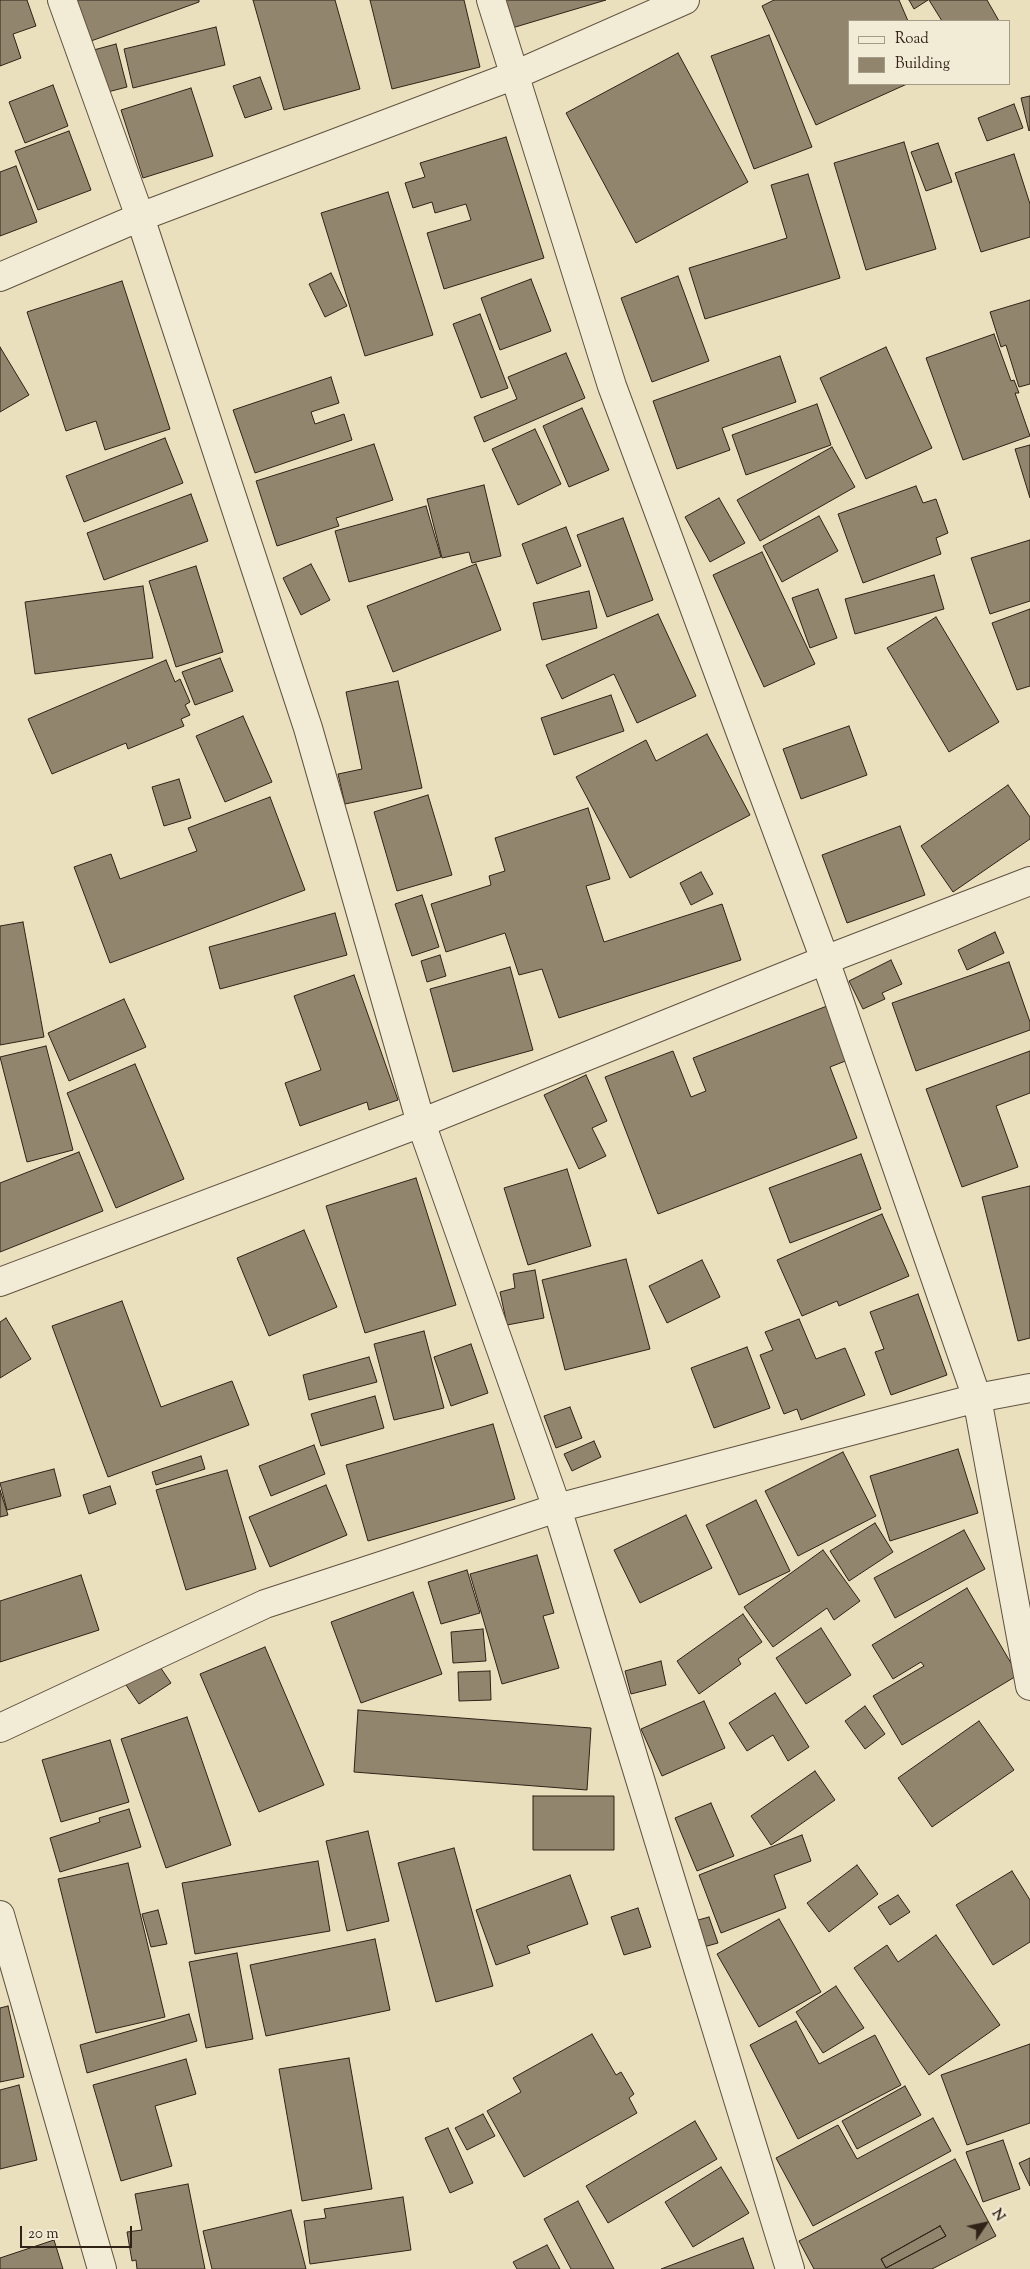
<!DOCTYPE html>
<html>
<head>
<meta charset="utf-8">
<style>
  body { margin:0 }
  #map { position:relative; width:1030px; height:2269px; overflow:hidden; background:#ebe0be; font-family:"Sorts Mill Goudy",serif }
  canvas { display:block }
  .legend { position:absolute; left:848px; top:20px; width:162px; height:65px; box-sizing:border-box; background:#f2ebd5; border:1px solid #a59b89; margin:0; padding:6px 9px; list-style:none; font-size:15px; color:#312217 }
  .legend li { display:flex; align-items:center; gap:10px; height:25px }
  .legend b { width:25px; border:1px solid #a59b89 }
  .north { position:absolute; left:960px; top:2199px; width:50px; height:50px; -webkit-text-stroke:4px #f2ebd5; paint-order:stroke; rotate:56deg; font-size:14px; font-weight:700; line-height:20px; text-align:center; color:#312217 }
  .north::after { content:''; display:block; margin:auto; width:18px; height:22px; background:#312217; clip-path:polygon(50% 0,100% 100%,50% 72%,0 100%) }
  .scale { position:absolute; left:20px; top:2226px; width:112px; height:22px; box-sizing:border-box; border:2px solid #312217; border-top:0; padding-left:6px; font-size:15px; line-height:18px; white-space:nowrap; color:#312217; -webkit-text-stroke:4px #f2ebd5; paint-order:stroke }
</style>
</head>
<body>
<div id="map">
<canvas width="1030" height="2269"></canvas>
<ul class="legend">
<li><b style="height:6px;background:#f2ebd5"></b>Road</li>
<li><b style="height:14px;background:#92856e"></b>Building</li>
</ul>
<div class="north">N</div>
<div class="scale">20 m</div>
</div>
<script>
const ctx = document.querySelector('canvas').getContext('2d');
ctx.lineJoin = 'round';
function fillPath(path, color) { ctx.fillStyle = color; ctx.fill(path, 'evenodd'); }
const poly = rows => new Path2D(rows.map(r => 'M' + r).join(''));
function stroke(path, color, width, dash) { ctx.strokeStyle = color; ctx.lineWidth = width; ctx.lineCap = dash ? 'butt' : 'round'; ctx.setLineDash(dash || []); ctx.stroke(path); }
const building = poly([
  [0,0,27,0,36,26,13,34,21,58,0,66,0,0],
  [76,0,199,0,199,2,91,41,76,0],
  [253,0,335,0,360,89,284,110,253,0],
  [370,0,464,0,480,67,392,89,370,0],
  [504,0,606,0,512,28,504,0],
  [774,0,899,0,908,21,849,21,849,84,907,84,816,125,762,6,774,0],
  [909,0,928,0,914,9,909,0],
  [929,0,987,0,999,21,942,21,929,0],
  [216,27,225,65,133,88,124,49,216,27],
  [769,35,812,147,754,169,711,56,769,35],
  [116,44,127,87,100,94,90,51,116,44],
  [678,53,748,182,636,243,566,113,678,53],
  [260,77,272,109,245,118,233,86,260,77],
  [53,85,68,126,25,143,9,102,53,85],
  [191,88,213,156,143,178,121,110,191,88],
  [1030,96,1030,130,1029,131,1021,98,1030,96],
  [1014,104,1023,128,987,141,978,118,1014,104],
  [69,131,91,190,38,210,15,151,69,131],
  [506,137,544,258,444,289,427,233,471,220,466,204,435,213,432,202,413,208,405,183,425,177,420,163,506,137],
  [904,142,936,249,866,270,834,163,904,142],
  [938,143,952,182,926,191,911,152,938,143],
  [1014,154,1030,204,1030,237,981,252,955,173,1014,154],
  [16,166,37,222,0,236,0,172,16,166],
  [808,174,840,278,705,319,689,268,787,238,771,185,808,174],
  [388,192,433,335,365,356,321,213,388,192],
  [331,273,347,306,325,317,309,284,331,273],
  [678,276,709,361,652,382,621,298,678,276],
  [531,279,551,331,500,350,481,298,531,279],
  [122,281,170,429,105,450,96,421,66,431,27,312,122,281],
  [1030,300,1030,384,1019,387,1006,345,1001,347,990,312,1030,300],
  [480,314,508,388,481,398,453,324,480,314],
  [994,334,1011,381,1014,380,1019,393,1015,393,1030,436,963,460,926,358,994,334],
  [0,347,29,395,0,412,0,347],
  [886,347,932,448,866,479,820,378,886,347],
  [566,353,585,398,484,442,474,417,517,399,508,377,566,353],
  [780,356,796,402,722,428,730,450,677,469,653,401,780,356],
  [331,377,339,403,311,412,315,424,344,414,352,440,255,473,233,410,331,377],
  [817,404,831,445,746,475,732,435,817,404],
  [582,408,609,470,569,487,543,426,582,408],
  [535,429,561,484,518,505,492,449,535,429],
  [165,438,183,483,84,522,66,476,165,438],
  [374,444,393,500,336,518,339,526,277,546,256,481,374,444],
  [1030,445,1030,498,1015,449,1030,445],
  [832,447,855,487,760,541,737,500,832,447],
  [484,485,501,556,472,563,469,552,442,558,427,499,484,485],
  [916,486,923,503,936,499,948,533,936,538,941,554,863,583,838,514,916,486],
  [191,494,208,541,104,580,87,533,191,494],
  [719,498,745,543,710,562,685,517,719,498],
  [426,506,441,557,349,582,335,531,426,506],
  [819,516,838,551,782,582,763,546,819,516],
  [623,518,653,600,607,617,577,535,623,518],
  [566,527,581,566,537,584,522,544,566,527],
  [1030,540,1030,601,990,614,971,558,1030,540],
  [762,552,815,664,764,687,713,575,762,552],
  [311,564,330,600,301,615,283,578,311,564],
  [476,564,501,630,393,672,367,606,476,564],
  [196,566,223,652,176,667,149,581,196,566],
  [934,575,944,609,855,634,845,599,934,575],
  [143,586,153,658,35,674,25,602,143,586],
  [818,589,837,638,810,648,792,598,818,589],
  [589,591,597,628,542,640,533,603,589,591],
  [1030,609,1030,686,1017,690,992,623,1030,609],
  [658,614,696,696,637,723,614,674,562,699,546,665,658,614],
  [936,617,999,722,949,752,887,648,936,617],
  [220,658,233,691,195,705,182,672,220,658],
  [166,660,175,682,180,679,190,702,185,705,190,715,181,719,184,726,128,749,126,743,52,774,28,719,166,660],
  [398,681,422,788,345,804,338,774,362,769,346,692,398,681],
  [611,695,624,731,554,755,541,718,611,695],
  [243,716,272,782,225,802,196,736,243,716],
  [849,726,867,775,801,799,783,749,849,726],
  [707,734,750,815,630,878,576,777,646,740,656,761,707,734],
  [179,779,191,818,164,826,152,787,179,779],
  [1008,785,1030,817,1030,839,953,892,921,846,1008,785],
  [428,795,452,875,397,891,374,812,428,795],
  [270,797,305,890,110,963,74,867,111,854,120,879,197,851,188,828,270,797],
  [588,808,610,879,586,886,604,942,722,904,741,960,559,1018,542,969,519,975,505,933,446,952,431,904,491,885,489,876,505,871,495,838,588,808],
  [900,826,925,895,847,923,822,855,900,826],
  [701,872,713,894,691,905,680,883,701,872],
  [422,895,439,947,412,956,395,904,422,895],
  [335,913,347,955,220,989,209,947,335,913],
  [23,922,44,1037,0,1045,0,926,23,922],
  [995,932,1004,953,967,970,958,950,995,932],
  [440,955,446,976,427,982,421,961,440,955],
  [891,960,902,984,882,993,885,999,863,1009,849,981,891,960],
  [1009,962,1030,1022,1030,1030,916,1071,892,1003,1009,962],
  [510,967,533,1050,453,1072,430,989,510,967],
  [354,975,398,1100,369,1110,367,1102,300,1126,285,1083,321,1070,294,996,354,975],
  [124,999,146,1047,69,1081,48,1033,124,999],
  [827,1006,848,1060,830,1067,857,1138,658,1214,605,1077,673,1051,691,1097,706,1091,693,1058,827,1006],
  [46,1046,73,1150,27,1162,0,1057,46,1046],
  [1030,1051,1030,1093,996,1106,1018,1167,962,1187,926,1089,1030,1051],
  [135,1064,184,1179,116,1208,67,1093,135,1064],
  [586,1075,607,1121,592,1128,606,1156,579,1169,544,1095,586,1075],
  [79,1152,103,1211,0,1252,0,1183,79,1152],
  [861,1154,881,1209,790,1243,769,1188,861,1154],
  [567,1169,591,1246,528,1265,504,1188,567,1169],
  [416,1178,456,1305,365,1333,326,1206,416,1178],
  [1030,1186,1030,1338,1018,1341,982,1197,1030,1186],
  [882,1214,909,1276,839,1306,837,1301,802,1316,777,1260,882,1214],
  [304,1230,337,1307,269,1336,237,1258,304,1230],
  [626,1259,650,1349,565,1370,542,1280,626,1259],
  [702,1260,720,1297,667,1323,649,1286,702,1260],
  [535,1270,544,1318,507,1325,500,1292,515,1288,513,1274,535,1270],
  [918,1294,947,1375,891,1395,875,1352,884,1349,870,1312,918,1294],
  [122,1301,161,1407,232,1381,249,1425,108,1477,52,1326,122,1301],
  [6,1318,31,1359,0,1378,0,1322,6,1318],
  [799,1319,816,1359,845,1348,865,1395,801,1420,797,1409,784,1414,760,1355,773,1350,765,1332,799,1319],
  [424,1331,444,1408,394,1420,374,1344,424,1331],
  [471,1344,488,1393,451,1406,434,1357,471,1344],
  [747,1347,770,1408,714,1428,691,1368,747,1347],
  [369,1357,377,1382,309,1400,303,1375,369,1357],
  [375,1396,384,1428,321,1446,311,1414,375,1396],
  [570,1407,582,1438,556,1448,544,1416,570,1407],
  [493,1424,515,1499,368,1541,346,1465,493,1424],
  [594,1441,601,1457,572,1471,564,1454,594,1441],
  [314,1445,325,1474,271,1496,259,1466,314,1445],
  [958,1449,978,1513,890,1541,870,1476,958,1449],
  [843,1452,876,1516,798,1556,765,1491,843,1452],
  [201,1456,205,1469,156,1485,152,1472,201,1456],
  [54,1469,61,1496,7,1510,0,1483,54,1469],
  [227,1470,256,1569,186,1590,156,1490,227,1470],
  [326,1485,347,1535,270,1567,249,1517,326,1485],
  [110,1486,116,1504,89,1514,83,1495,110,1486],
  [0,1490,8,1515,0,1517,0,1490],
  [756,1500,790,1571,739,1595,706,1525,756,1500],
  [686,1515,712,1568,640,1603,614,1550,686,1515],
  [875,1523,893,1552,849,1581,830,1551,875,1523],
  [964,1530,985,1569,895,1618,874,1578,964,1530],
  [823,1550,860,1601,834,1620,827,1608,773,1647,744,1607,823,1550],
  [537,1555,554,1613,543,1616,559,1668,502,1684,470,1574,537,1555],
  [467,1570,480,1613,441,1624,428,1582,467,1570],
  [81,1575,99,1630,0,1662,0,1601,81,1575],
  [967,1588,1018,1675,902,1745,873,1696,924,1666,921,1662,893,1679,872,1645,967,1588],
  [413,1592,442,1674,361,1703,331,1622,413,1592],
  [743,1614,762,1642,738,1659,741,1664,699,1694,677,1661,743,1614],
  [821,1628,851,1675,806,1704,776,1658,821,1628],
  [483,1629,486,1661,453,1663,451,1632,483,1629],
  [265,1647,324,1785,259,1812,200,1674,265,1647],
  [156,1661,171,1683,139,1704,124,1682,156,1661],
  [661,1661,666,1685,631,1694,625,1671,661,1661],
  [490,1671,491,1700,459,1701,458,1672,490,1671],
  [775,1693,809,1747,788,1761,773,1735,747,1751,729,1723,775,1693],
  [704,1701,725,1748,662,1776,641,1729,704,1701],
  [865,1706,885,1734,865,1749,845,1721,865,1706],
  [358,1710,591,1728,587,1790,354,1772,358,1710],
  [187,1717,231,1845,166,1868,121,1739,187,1717],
  [979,1721,1014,1770,932,1827,898,1778,979,1721],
  [110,1740,129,1802,61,1822,42,1760,110,1740],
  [815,1771,835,1800,771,1845,751,1816,815,1771],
  [533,1796,614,1796,614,1850,533,1850,533,1796],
  [711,1803,734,1856,697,1871,675,1818,711,1803],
  [129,1809,141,1847,60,1872,50,1838,100,1822,99,1818,129,1809],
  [368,1831,389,1921,347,1931,326,1841,368,1831],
  [802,1835,811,1861,774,1875,786,1908,721,1933,699,1875,802,1835],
  [454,1848,493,1986,436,2002,398,1863,454,1848],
  [318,1861,330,1931,195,1954,182,1883,318,1861],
  [128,1863,165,2017,96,2033,58,1879,128,1863],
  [857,1865,878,1894,829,1932,807,1903,857,1865],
  [1012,1871,1030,1900,1030,1942,993,1965,956,1905,1012,1871],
  [570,1875,588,1924,527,1946,530,1953,496,1965,476,1910,570,1875],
  [898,1895,910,1912,890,1925,878,1907,898,1895],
  [638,1908,651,1947,624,1955,611,1917,638,1908],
  [158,1910,167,1944,151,1947,142,1914,158,1910],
  [709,1917,718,1943,700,1948,691,1922,709,1917],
  [779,1919,821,1992,759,2027,717,1954,779,1919],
  [936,1935,1000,2025,929,2075,854,1968,887,1945,898,1962,936,1935],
  [375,1939,390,2010,266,2036,250,1965,375,1939],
  [237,1953,253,2039,206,2048,189,1962,237,1953],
  [836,1986,864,2028,823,2053,796,2012,836,1986],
  [8,2006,24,2077,0,2082,0,2008,8,2006],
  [189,2014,197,2041,87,2073,80,2045,189,2014],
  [796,2021,819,2064,875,2035,901,2085,798,2139,750,2045,796,2021],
  [592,2034,616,2075,621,2072,634,2094,629,2098,637,2113,524,2177,487,2111,521,2092,513,2078,592,2034],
  [1030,2044,1030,2123,967,2145,941,2075,1030,2044],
  [349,2058,372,2189,302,2201,279,2069,349,2058],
  [186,2059,196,2094,155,2106,172,2166,121,2181,93,2085,186,2059],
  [19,2085,37,2160,0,2169,0,2090,19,2085],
  [905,2086,921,2115,857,2149,842,2121,905,2086],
  [483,2114,495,2136,467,2150,455,2128,483,2114],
  [933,2118,951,2151,813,2226,776,2158,838,2125,857,2159,933,2118],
  [695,2121,717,2159,608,2223,586,2186,695,2121],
  [448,2128,473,2183,450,2193,425,2138,448,2128],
  [1003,2140,1020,2189,983,2202,966,2152,1003,2140],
  [1030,2158,1030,2186,1019,2163,1030,2158],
  [955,2159,996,2236,932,2269,814,2269,799,2241,955,2159],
  [940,2226,946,2236,886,2268,881,2259,940,2226],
  [721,2167,749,2213,693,2247,665,2202,721,2167],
  [188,2184,205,2269,137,2269,136,2260,132,2261,127,2232,142,2230,135,2194,188,2184],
  [403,2197,411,2250,310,2264,304,2221,326,2218,324,2209,403,2197],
  [578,2201,614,2269,571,2269,544,2219,578,2201],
  [291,2210,306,2269,212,2269,203,2231,291,2210],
  [940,2226,946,2236,886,2268,881,2259,940,2226],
  [743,2238,754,2269,661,2269,743,2238],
  [54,2240,63,2269,0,2269,0,2258,54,2240],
  [547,2245,560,2269,517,2269,513,2262,547,2245]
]);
fillPath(building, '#92856e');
stroke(building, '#312217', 1);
const minor = poly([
  [62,0,140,217,308,728,421,1123,557,1508,790,2269],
  [491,0,612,386,825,960,977,1398,1030,1686],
  [0,277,140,217,515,75,685,0],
  [0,1282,421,1123,825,960,1030,881],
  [0,1728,265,1604,557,1508,977,1398,1030,1388],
  [0,1915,102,2269]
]);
stroke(minor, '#605241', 30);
stroke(minor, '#f2ebd5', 28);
</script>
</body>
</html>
